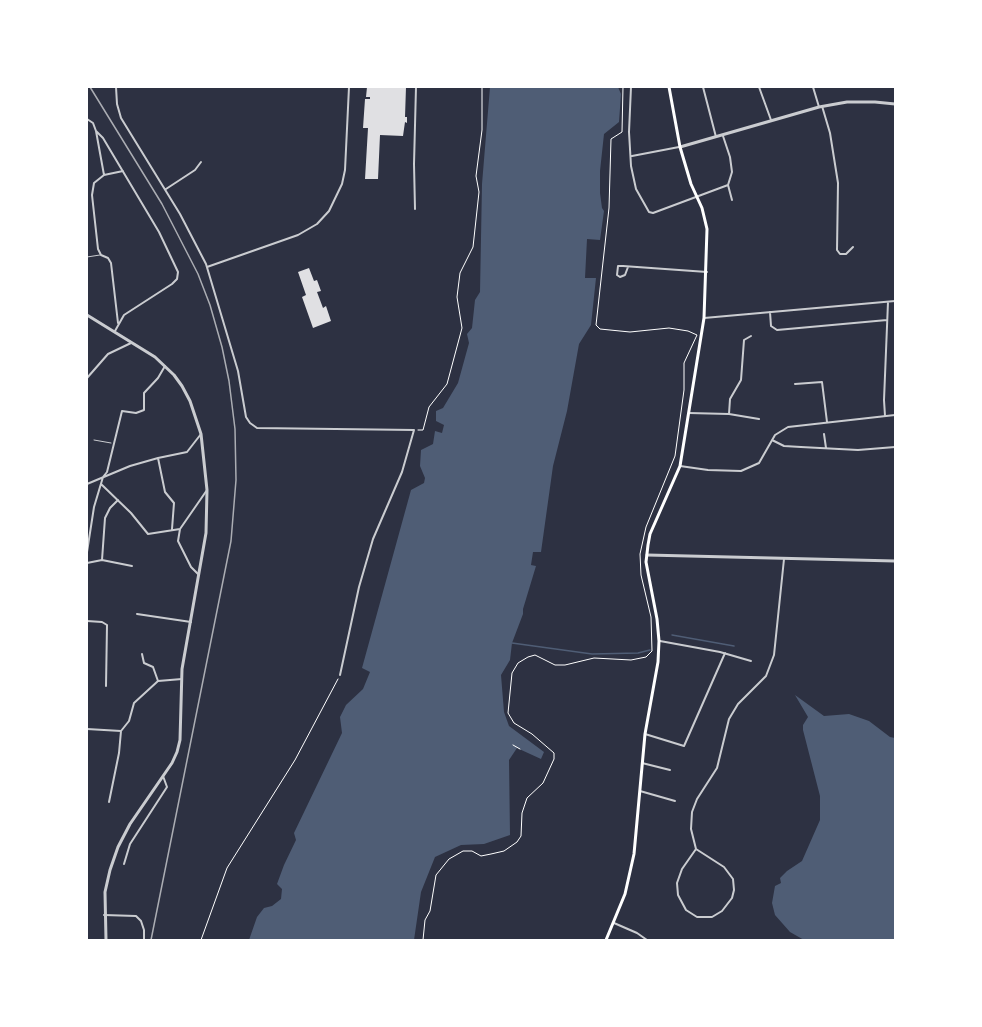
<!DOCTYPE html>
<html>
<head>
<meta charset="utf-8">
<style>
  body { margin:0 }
  #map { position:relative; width:982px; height:1027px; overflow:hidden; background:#2d3142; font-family:"DM Sans",sans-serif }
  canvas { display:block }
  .frame { position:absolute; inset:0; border:88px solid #fff; pointer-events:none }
</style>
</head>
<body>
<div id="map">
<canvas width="982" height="1027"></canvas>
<div class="frame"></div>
</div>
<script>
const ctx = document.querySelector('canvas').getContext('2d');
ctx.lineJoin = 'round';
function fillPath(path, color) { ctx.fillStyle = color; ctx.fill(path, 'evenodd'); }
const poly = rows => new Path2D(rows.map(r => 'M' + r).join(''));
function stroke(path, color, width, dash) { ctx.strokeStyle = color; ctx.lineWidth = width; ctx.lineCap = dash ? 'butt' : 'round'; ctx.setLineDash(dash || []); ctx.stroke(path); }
fillPath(poly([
  [490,87,618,87,621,94,619,122,604,134,600,171,600,193,602,208,604,211,600,240,587,239,585,278,596,278,591,325,579,344,567,411,553,466,541,552,533,552,531,565,536,566,523,609,523,614,512,643,510,660,501,675,504,712,509,726,544,752,541,759,517,748,509,760,510,835,484,844,461,845,435,857,421,892,414,940,249,940,257,917,264,908,272,906,281,899,282,889,277,884,284,865,296,840,294,833,342,733,340,717,346,705,363,689,370,672,362,668,411,490,424,483,425,478,420,466,421,450,433,444,435,431,442,433,444,425,436,421,436,411,443,408,458,383,469,343,467,334,472,328,475,300,480,292,482,184],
  [795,695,824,716,849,714,869,721,890,737,895,738,895,940,804,940,790,932,775,915,772,903,775,886,781,883,780,878,787,871,802,861,820,820,820,796,803,730,803,725,808,717]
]), '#4f5d75');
stroke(poly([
  [672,635,734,646],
  [512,643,592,654,638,653,650,650]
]), '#4f5d75', 1.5);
fillPath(poly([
  [367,87,406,87,405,117,407,117,407,123,405,122,403,136,380,135,378,179,365,179,368,128,363,128,365,99,370,99,370,97,366,97],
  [309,268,314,281,317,280,321,291,317,292,323,308,326,306,331,321,313,328,302,297,306,295,298,272]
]), '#e0e0e3');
stroke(poly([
  [418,430,423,430,429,407,447,384,462,328,457,297,460,273,473,247,479,192,476,176,482,130,482,87],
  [513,745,520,749],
  [201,940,227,868,295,760,338,679],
  [423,940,425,920,430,911,436,875,449,859,463,851,472,851,481,856,491,854,504,851,517,842,521,836,522,813,527,798,543,783,554,759,554,753,532,734,514,723,508,713,512,673,518,663,528,657,535,655,555,665,565,665,594,658,631,660,646,657,652,651,651,617,641,575,640,554,646,527,675,456,684,390,684,363,697,335,688,331,669,328,630,332,600,329,596,325,609,208,611,139,622,132,623,87]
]), '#fff', 1);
stroke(poly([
  [87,257,100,255],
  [94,440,111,443]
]), '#caccd0', 1);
stroke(poly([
  [116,87,117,104,121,118,180,214,206,264,238,371,246,417,250,423,257,428,414,430,402,472,373,539,359,587,340,675],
  [631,87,629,132,631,166,636,189,649,212,653,213,728,185],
  [703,87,716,137],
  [759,87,771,120],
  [813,87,819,107],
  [822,106,830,133,838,183,837,250,840,254,846,254,853,247],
  [87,119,93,123,96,131],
  [723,136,730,157,732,172,728,185,732,200],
  [632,156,679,147],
  [104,175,94,183,92,195,98,249,101,255,108,258,111,263,118,323],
  [166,189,195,170,201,162],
  [415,209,414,164,416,87],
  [207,267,298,235,317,224,329,211,342,184,345,170,349,87],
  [628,267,625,275,620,277,617,275,618,266,623,266,707,272],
  [770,312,771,326,777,330,887,320],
  [704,318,895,301],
  [115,331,124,315,172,284,177,279,178,272,159,232,103,138,96,131,104,175,123,171],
  [87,378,108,354,131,343],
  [795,384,822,382,827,422],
  [689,413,729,414,759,419],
  [729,414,730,399,741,380,744,340,751,336],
  [885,416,884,400,888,302],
  [824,434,826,448],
  [772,440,784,446,801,447,858,450,895,447],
  [158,458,165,492,174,503,172,529],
  [680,466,708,470,741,471,759,463,775,435,788,427,895,415],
  [87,484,130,466,158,458,187,452,201,434],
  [101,484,131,513,148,534,180,529,207,490],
  [180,529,178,541,191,567,198,574],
  [87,552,94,507,103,477,107,472,122,411,136,413,144,410,144,393,158,378,165,366],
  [102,560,105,518,110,508,118,500],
  [87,563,102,560,132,566],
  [137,614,191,622],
  [87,621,102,622,107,625,106,686],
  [660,641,720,652,751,661],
  [142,654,144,663,153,667,158,681],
  [87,729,121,731],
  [645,734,684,746,725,653],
  [642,763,670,770],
  [640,791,675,801],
  [109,802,119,753,121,731,129,721,134,703,158,681,182,679],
  [696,849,724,867,733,879,734,890,732,898,722,911,712,917,697,917,686,910,678,895,677,883,682,869,696,849,691,829,692,812,697,799,717,768,729,719,738,704,766,676,774,655,784,559],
  [124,864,130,844,167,787,163,776],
  [104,915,136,916,141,921,144,930,144,940],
  [614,923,637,933,647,940]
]), '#caccd0', 2);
stroke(poly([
  [680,147,819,107,847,102,875,102,895,104],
  [87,315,155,357,174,375,182,386,190,401,201,434,207,490,206,533,182,669,180,740,177,752,172,763,130,824,118,847,110,870,105,892,106,940],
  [647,555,895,561]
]), '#caccd0', 3);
stroke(poly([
  [606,940,625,894,634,854,645,734,658,662,659,641,657,619,646,562,648,545,650,534,680,466,704,318,707,229,702,208,691,184,680,147,669,87]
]), '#fff', 3);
stroke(poly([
  [90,87,162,204,198,274,210,305,222,347,229,381,235,429,236,480,231,541,151,940]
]), '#abadb3', 1.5);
</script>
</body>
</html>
